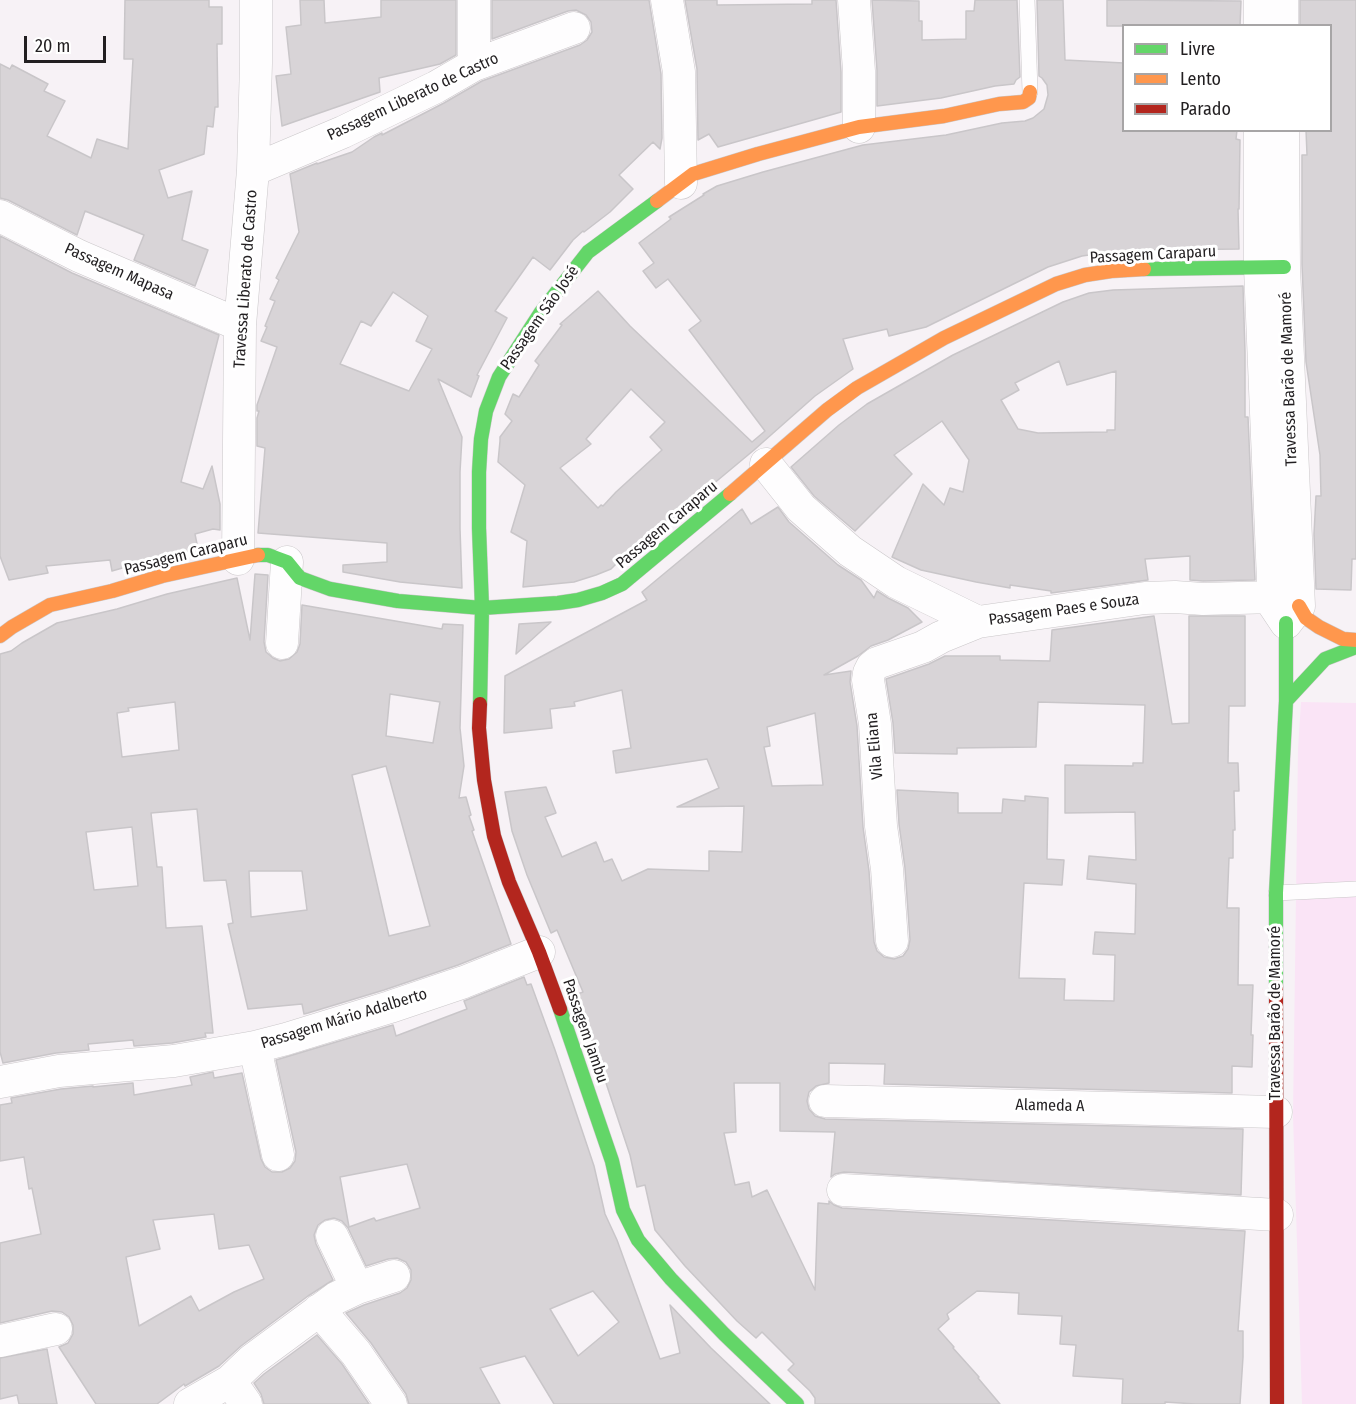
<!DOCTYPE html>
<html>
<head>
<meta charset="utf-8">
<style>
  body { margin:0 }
  #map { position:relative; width:1356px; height:1404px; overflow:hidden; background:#f7f2f6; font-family:"Fira Sans Condensed",sans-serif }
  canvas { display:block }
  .legend { position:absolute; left:1122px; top:24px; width:210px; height:108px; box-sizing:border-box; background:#fff; border:2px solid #a7a5a6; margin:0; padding:8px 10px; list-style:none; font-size:18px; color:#221f21 }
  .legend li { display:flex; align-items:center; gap:12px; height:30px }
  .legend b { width:30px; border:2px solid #a7a5a6 }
  .scale { position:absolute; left:24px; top:36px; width:82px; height:27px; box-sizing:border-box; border:3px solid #221f21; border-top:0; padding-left:8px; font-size:18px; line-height:21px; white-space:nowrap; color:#221f21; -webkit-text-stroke:4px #fff; paint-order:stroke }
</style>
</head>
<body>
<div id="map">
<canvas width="1356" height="1404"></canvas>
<ul class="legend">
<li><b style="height:8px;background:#63d668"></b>Livre</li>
<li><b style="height:8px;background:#ff974d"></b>Lento</li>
<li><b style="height:8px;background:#b3261e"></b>Parado</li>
</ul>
<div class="scale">20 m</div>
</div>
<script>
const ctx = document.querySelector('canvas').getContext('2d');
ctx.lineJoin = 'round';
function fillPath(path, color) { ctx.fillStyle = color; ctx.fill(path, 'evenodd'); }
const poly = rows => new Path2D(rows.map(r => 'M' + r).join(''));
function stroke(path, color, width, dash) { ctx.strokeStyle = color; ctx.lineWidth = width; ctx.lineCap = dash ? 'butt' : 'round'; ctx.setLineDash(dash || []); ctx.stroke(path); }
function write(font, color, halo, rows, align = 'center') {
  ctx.font = font + ' "Fira Sans Condensed",sans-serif'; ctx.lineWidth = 6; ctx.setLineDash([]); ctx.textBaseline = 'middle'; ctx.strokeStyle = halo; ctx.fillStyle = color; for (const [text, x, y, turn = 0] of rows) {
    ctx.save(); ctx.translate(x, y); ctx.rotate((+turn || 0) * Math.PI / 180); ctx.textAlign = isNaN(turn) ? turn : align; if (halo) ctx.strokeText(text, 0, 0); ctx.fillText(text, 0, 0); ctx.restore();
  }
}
fillPath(poly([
  [1301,702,1356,703,1356,1404,1302,1404,1293,1115,1298,749]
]), '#fae4f6');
const building = poly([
  [125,0,209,0,209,7,222,7,222,44,217,44,218,107,215,107,213,127,207,126,204,154,159,170,168,198,192,191,182,240,208,250,195,286,134,260,144,235,85,211,77,235,8,200,0,198,0,64,10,69,12,65,48,84,44,91,65,101,47,136,91,158,97,139,128,149,133,59,124,59,125,0],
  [300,0,324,0,325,23,381,17,381,0,456,0,456,55,440,64,379,78,380,92,282,126,276,76,291,74,286,27,301,25,300,0],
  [492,0,649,0,661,74,662,138,660,149,653,142,619,175,633,189,610,212,584,232,583,231,573,240,550,270,533,257,495,311,507,318,477,375,479,376,471,397,438,379,462,437,460,472,460,528,462,588,400,582,343,572,343,565,387,562,387,543,258,533,265,448,257,446,257,418,259,411,257,411,257,405,277,347,261,341,267,327,265,326,275,301,270,299,279,280,276,278,299,232,290,174,317,163,317,164,352,152,374,137,382,133,382,135,444,103,482,81,580,45,587,40,592,32,591,22,586,15,576,10,568,11,492,39,492,0],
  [393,292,428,316,416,341,432,349,409,391,340,364,361,321,371,326,393,292],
  [685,0,717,0,717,5,812,4,812,0,836,0,841,72,841,112,718,147,709,134,698,140,697,69,685,0],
  [872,0,919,1,919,21,922,21,922,40,966,39,966,11,974,11,975,0,1017,0,1020,77,1016,80,1014,84,995,86,941,98,877,106,877,70,872,0],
  [1037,0,1063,0,1065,60,1124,63,1124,130,1237,130,1236,139,1240,140,1239,209,1238,209,1239,249,1146,250,1110,252,1082,256,1048,267,926,327,889,336,887,329,843,339,853,369,815,396,754,450,622,560,621,559,611,569,596,575,574,582,523,587,527,541,511,532,525,485,498,462,500,441,500,437,512,421,505,414,513,394,519,397,539,365,535,361,562,325,560,324,598,291,630,326,752,442,765,431,689,330,701,321,668,279,656,288,643,271,654,263,639,243,671,219,669,217,704,195,703,194,717,186,763,172,863,145,946,135,1002,123,1025,121,1033,118,1044,109,1048,95,1047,85,1042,78,1039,76,1037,0],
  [631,389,665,422,650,437,662,450,616,492,603,506,601,505,598,508,560,468,591,444,586,439,631,389],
  [1107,0,1241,1,1240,26,1107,26,1107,0],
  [1300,0,1356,0,1356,559,1352,559,1351,590,1316,589,1314,534,1316,496,1321,496,1320,455,1306,362,1302,264,1302,155,1307,155,1306,130,1330,130,1330,26,1300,26,1300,0],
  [0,236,72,273,219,335,181,482,203,489,212,466,220,504,220,530,213,529,195,534,198,549,157,558,112,571,110,560,46,566,48,573,9,580,0,556,0,236],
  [1243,286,1245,352,1245,417,1248,417,1255,580,1203,581,1190,580,1190,556,1145,559,1148,580,1051,593,1051,591,1010,585,1010,588,976,582,921,570,892,557,923,484,944,505,950,488,963,492,969,460,942,421,894,455,912,474,855,531,814,496,791,467,839,425,867,404,953,355,1063,302,1089,293,1113,290,1243,286],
  [1059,361,1067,385,1116,371,1115,430,1107,430,1107,432,1038,433,1018,429,1001,400,1019,390,1015,383,1059,361],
  [778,507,789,522,838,565,861,580,874,598,877,591,888,598,908,608,922,622,888,640,871,646,858,656,824,675,851,671,850,682,857,726,863,827,869,871,874,942,877,951,884,957,894,959,903,956,908,949,910,940,905,868,899,824,897,790,958,793,958,813,1002,813,1003,799,1025,801,1025,796,1048,798,1047,859,1064,860,1062,885,1024,883,1019,978,1065,979,1064,1000,1114,1001,1115,955,1093,954,1095,932,1135,934,1136,884,1087,879,1089,856,1136,860,1135,812,1065,813,1065,765,1133,766,1133,763,1143,763,1145,705,1038,702,1036,747,957,748,957,754,895,753,893,723,886,679,929,664,945,656,1000,656,1000,660,1050,661,1052,630,1154,616,1172,724,1189,723,1189,616,1245,616,1245,706,1229,706,1228,763,1238,763,1239,791,1234,791,1235,830,1233,830,1233,858,1229,858,1227,908,1239,908,1238,985,1253,985,1251,1035,1253,1035,1252,1067,1232,1066,1232,1093,884,1084,885,1064,829,1063,829,1083,816,1086,809,1092,807,1101,809,1109,815,1116,825,1119,1243,1129,1241,1195,844,1172,835,1174,831,1177,835,1132,780,1131,780,1083,734,1083,736,1132,724,1133,735,1185,749,1182,752,1197,767,1190,815,1290,818,1203,829,1204,829,1201,834,1205,842,1208,1245,1231,1238,1331,1243,1331,1243,1357,1240,1404,1195,1404,1165,1402,1165,1404,1122,1404,1123,1379,1073,1376,1076,1345,1060,1344,1062,1316,1018,1314,1019,1293,977,1291,947,1314,949,1319,938,1329,954,1347,953,1348,979,1377,978,1378,1000,1404,815,1404,815,1398,810,1391,788,1370,794,1364,762,1332,756,1338,737,1321,685,1266,655,1230,645,1185,637,1187,630,1155,591,1038,575,995,583,992,557,930,551,933,527,875,512,831,505,792,546,787,556,813,545,817,562,857,596,842,604,862,612,859,622,881,648,869,709,871,709,851,742,852,744,806,677,807,719,788,707,759,616,773,613,751,631,748,622,690,574,702,575,706,550,709,552,728,504,733,505,676,647,600,642,592,742,509,751,524,778,507],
  [815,713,823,785,772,786,764,747,770,746,767,727,815,713],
  [255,574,268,575,264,642,266,652,273,658,280,661,289,659,297,652,300,644,302,605,442,629,443,624,463,625,460,728,464,766,459,798,466,797,471,815,469,816,474,830,472,831,511,944,458,965,384,990,308,1013,304,1014,302,1004,248,1009,228,924,233,923,226,880,204,881,197,809,151,813,157,867,162,867,166,928,202,926,213,1033,205,1033,206,1037,172,1043,134,1046,133,1040,88,1044,89,1050,56,1053,3,1063,0,1052,0,654,11,651,22,643,57,623,117,609,167,594,237,578,250,640,255,574],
  [390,694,440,702,433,743,386,736,390,694],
  [175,702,179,750,122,757,117,713,129,711,128,708,175,702],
  [386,766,430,926,389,936,352,775,386,766],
  [132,827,138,886,94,890,86,832,132,827],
  [249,871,302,871,307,910,251,917,249,871],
  [551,622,516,654,519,624,551,622],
  [524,977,527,985,531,984,555,1050,594,1166,605,1214,617,1240,660,1359,680,1353,670,1305,711,1348,770,1404,554,1404,525,1356,480,1368,500,1404,409,1404,406,1394,371,1343,346,1313,364,1305,400,1293,407,1288,411,1280,411,1270,406,1262,397,1258,388,1259,366,1266,348,1228,342,1221,334,1218,325,1220,318,1225,314,1235,316,1244,333,1280,308,1296,241,1346,219,1366,185,1386,184,1384,157,1404,96,1404,59,1347,68,1343,73,1334,73,1325,69,1317,62,1312,52,1311,0,1323,0,1243,41,1234,32,1188,29,1189,24,1157,0,1161,0,1105,12,1103,11,1098,61,1089,93,1086,93,1087,133,1083,134,1095,192,1085,190,1077,213,1072,214,1078,242,1073,261,1159,265,1167,272,1172,282,1172,290,1168,295,1161,296,1152,276,1060,393,1025,396,1036,467,1009,464,1001,524,977],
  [407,1164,420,1208,376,1221,374,1218,349,1227,340,1177,407,1164],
  [214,1214,219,1249,249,1245,264,1279,234,1292,199,1311,191,1296,139,1326,126,1257,160,1249,153,1220,214,1214],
  [593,1291,619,1322,578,1356,550,1309,593,1291],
  [317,1335,342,1364,369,1404,264,1404,261,1394,254,1383,264,1374,317,1335],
  [47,1349,57,1404,19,1404,17,1395,0,1399,0,1358,47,1349]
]);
fillPath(building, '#d8d4d7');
stroke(building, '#c9c6c9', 1.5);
const lane = poly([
  [1027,0,1030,92],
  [1276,893,1356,889]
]);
const street = poly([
  [474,0,474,65],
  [667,0,679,72,681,183],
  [854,0,859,71,859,127],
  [1260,0,1260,26],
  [1282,0,1282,26],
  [1260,130,1260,268,1274,605,1286,623,1299,606,1284,267,1283,130],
  [253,170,343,132,436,87,474,65,574,28],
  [0,216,79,256,240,325],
  [766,464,801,508,850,551,896,582,978,622,1145,598,1175,597,1203,599,1274,597],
  [238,559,240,325,253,170,256,63,256,0],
  [282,643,287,562],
  [892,941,887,869,881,826,875,724,868,680,869,673,872,667,877,663,923,647,941,637,978,622],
  [255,1047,278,1155],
  [0,1082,59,1071,174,1061,255,1047,286,1039,390,1007,464,982,539,952],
  [825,1101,1276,1112],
  [843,1190,955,1196,1277,1215],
  [332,1236,357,1288],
  [319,1310,356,1353,391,1404],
  [0,1341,56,1329],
  [230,1381,246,1404],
  [190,1404,230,1381,252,1360,336,1298,357,1288,394,1276]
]);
const fast = poly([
  [1144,269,1284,267],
  [258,555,268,555,287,562,300,578,330,589,398,601,482,608,558,603,578,600,602,593,622,584,730,494],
  [1286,701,1325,659,1356,647],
  [480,704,482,608,479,528,479,472,481,439,486,411,499,377,541,312,588,252,657,201],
  [1276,987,1276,893,1286,701,1286,623],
  [560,1009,612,1161,623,1210,638,1240,671,1279,724,1334,797,1404]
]);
const slow = poly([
  [657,201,693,174,758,154,859,127,944,116,999,104,1023,102,1029,98,1030,92],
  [730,494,827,410,857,388,944,338,1056,284,1085,275,1111,271,1144,269],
  [1299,606,1306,618,1319,627,1343,639,1356,640],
  [0,636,12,627,50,605,112,591,162,576,258,555]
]);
const jam = poly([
  [480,704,479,728,484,780,494,836,509,882,539,952,560,1009],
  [1276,987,1277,1404]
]);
stroke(lane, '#cac7c9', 16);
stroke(street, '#cac7c9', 33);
stroke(fast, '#cac7c9', 15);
stroke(slow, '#cac7c9', 15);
stroke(jam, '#cac7c9', 15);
stroke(lane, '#fefdfe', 15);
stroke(street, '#fefdfe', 32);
stroke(fast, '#63d668', 14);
stroke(slow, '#ff974d', 14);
stroke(jam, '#b3261e', 14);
write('16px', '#221f21', '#fff', [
  ["Passagem Liberato de Castro",413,97,-25],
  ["Passagem Caraparu",1153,255,-3],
  ["Passagem Mapasa",119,272,24],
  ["Travessa Liberato de Castro",246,279,-86],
  ["Passagem São José",540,318,-55],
  ["Travessa Barão de Mamoré",1289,379,-92],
  ["Passagem Caraparu",667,525,-40],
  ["Passagem Caraparu",186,555,-14],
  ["Passagem Paes e Souza",1064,610,-8],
  ["Vila Eliana",875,746,-95],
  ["Travessa Barão de Mamoré",1276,1013,-90],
  ["Passagem Mário Adalberto",344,1019,-17],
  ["Passagem Jambu",585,1031,71],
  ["Alameda A",1050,1106,1]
]);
</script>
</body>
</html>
